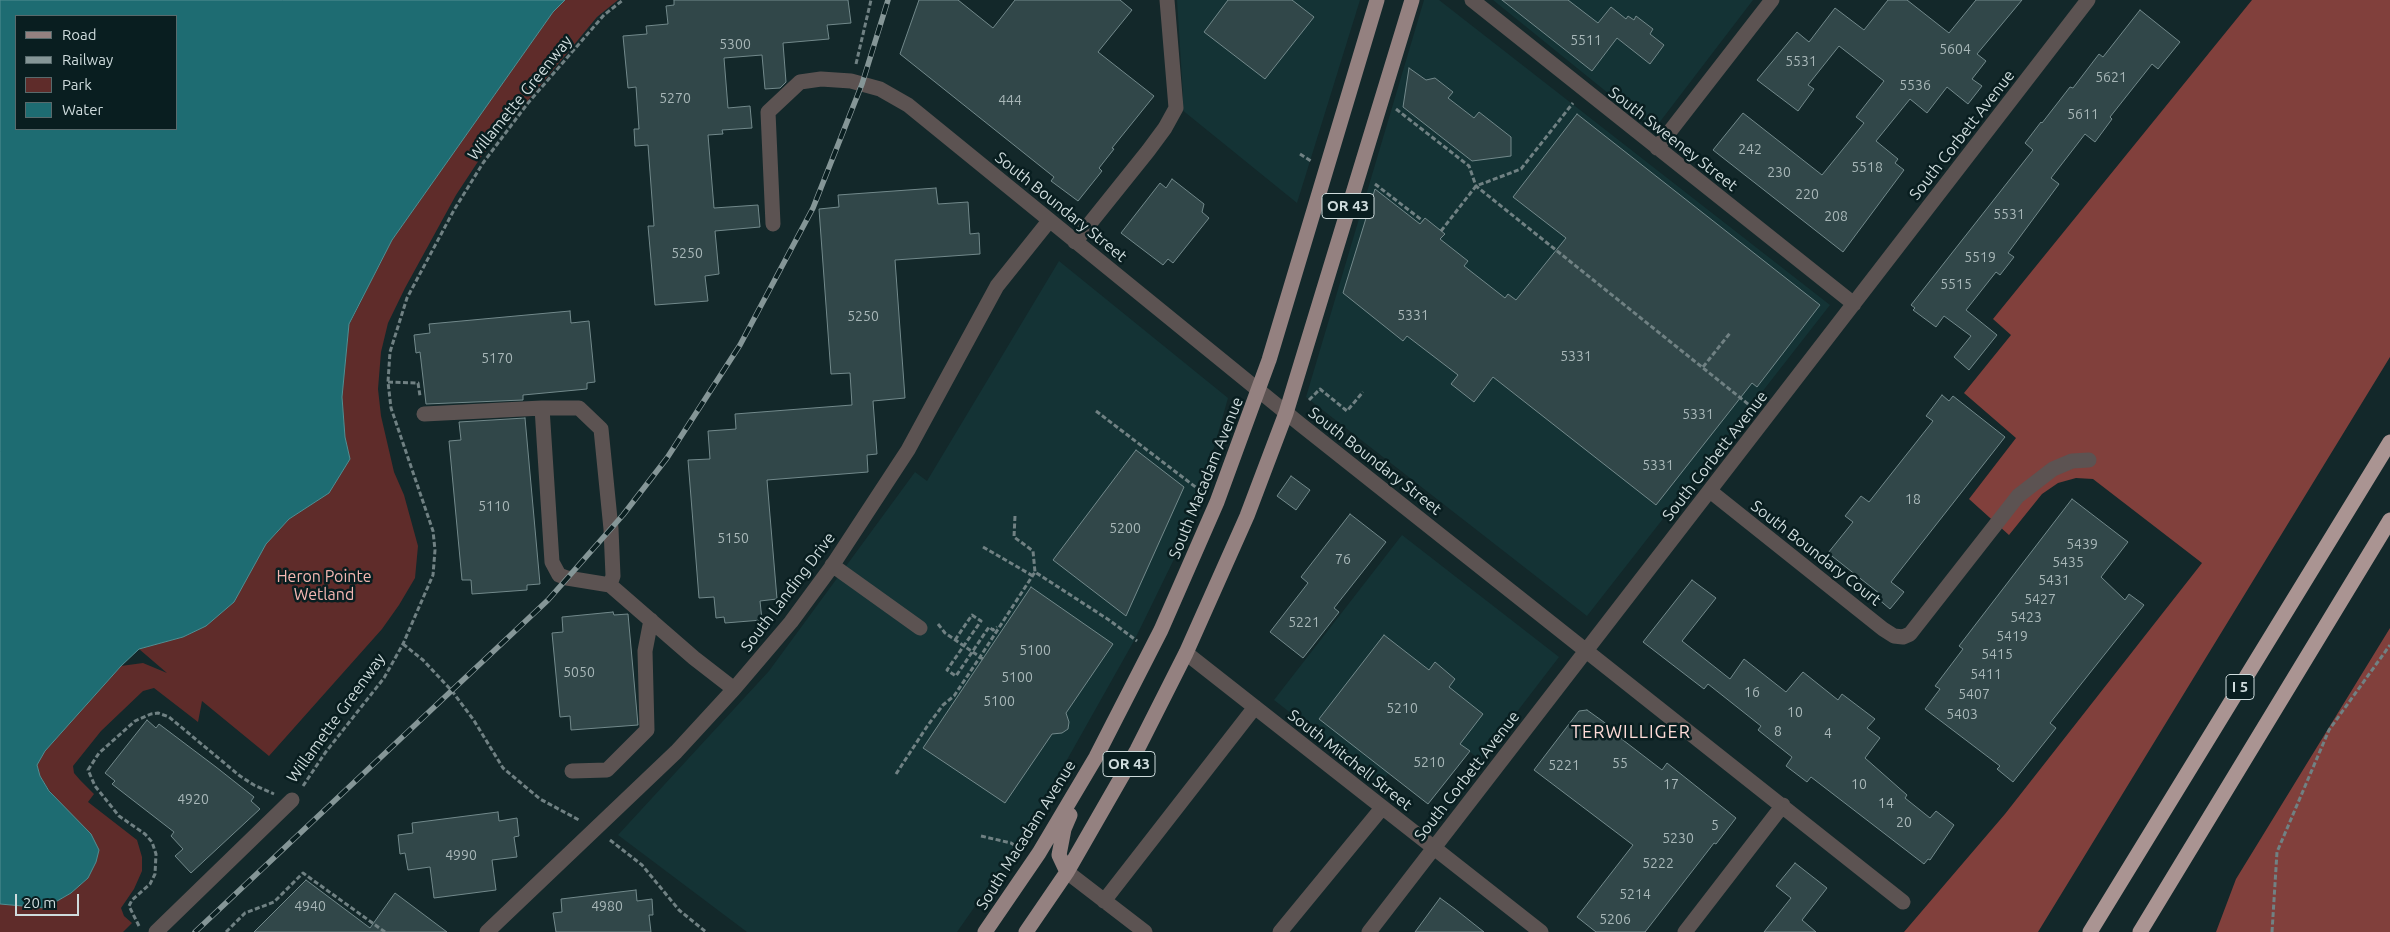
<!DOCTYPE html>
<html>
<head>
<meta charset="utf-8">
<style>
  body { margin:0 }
  #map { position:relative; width:2390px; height:932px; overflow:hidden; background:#13282a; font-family:Ubuntu,sans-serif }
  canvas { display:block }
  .legend { position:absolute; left:15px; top:15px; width:162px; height:115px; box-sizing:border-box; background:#091e20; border:1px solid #586a6c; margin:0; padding:6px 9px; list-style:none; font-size:15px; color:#cfdcdd }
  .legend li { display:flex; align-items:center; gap:10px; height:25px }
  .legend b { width:25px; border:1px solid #586a6c }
  .scale { position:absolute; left:15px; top:894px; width:64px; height:22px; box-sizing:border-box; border:2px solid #cfdcdd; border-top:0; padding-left:6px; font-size:15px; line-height:18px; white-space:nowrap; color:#cfdcdd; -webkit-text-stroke:4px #091e20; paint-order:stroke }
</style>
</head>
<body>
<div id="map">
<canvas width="2390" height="932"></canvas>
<ul class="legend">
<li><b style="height:6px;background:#948180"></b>Road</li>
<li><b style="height:6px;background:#859697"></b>Railway</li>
<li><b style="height:14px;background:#5f2c2a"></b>Park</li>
<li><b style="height:14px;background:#1e6c72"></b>Water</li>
</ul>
<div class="scale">20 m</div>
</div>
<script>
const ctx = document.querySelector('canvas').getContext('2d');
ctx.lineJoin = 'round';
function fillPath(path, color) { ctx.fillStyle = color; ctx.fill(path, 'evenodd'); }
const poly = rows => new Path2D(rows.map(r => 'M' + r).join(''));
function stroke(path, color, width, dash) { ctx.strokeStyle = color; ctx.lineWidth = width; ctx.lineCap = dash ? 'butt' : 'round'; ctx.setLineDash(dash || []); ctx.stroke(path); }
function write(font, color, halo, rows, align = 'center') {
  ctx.font = font + ' Ubuntu,sans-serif'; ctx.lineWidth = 5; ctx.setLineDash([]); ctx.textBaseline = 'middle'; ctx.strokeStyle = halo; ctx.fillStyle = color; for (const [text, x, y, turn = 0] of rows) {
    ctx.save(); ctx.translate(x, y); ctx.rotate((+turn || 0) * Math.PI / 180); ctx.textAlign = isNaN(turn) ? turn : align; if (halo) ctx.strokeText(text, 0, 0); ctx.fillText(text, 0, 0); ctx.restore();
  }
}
fillPath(poly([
  [1177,0,1360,0,1297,203,1181,109,1183,95],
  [1424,0,1439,0,1830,305,1587,616,1306,397],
  [1493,0,1753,0,1659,123,1651,124,1645,123],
  [1059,261,1228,398,1202,490,1176,555,1135,639,1023,838,957,932,747,932,618,835,769,671,915,472,927,481],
  [1402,535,1559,657,1480,760,1429,720,1381,783,1274,700]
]), '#143335');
fillPath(poly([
  [565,0,618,0,597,17,481,157,456,195,405,288,388,323,381,352,378,389,381,416,394,472,404,495,418,546,415,578,399,605,382,629,269,756,202,701,198,722,154,688,143,691,101,731,73,766,74,773,80,780,94,794,88,802,137,840,142,857,142,871,134,889,121,908,124,916,132,923,123,932,0,932,0,904,45,908,71,893,88,878,96,862,99,850,49,790,40,776,37,765,45,751,121,666,143,663,167,673,139,649,183,637,206,626,234,602,266,544,289,519,329,493,350,459,345,437,342,397,349,325,392,240,553,12]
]), '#5f2c2a');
fillPath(poly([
  [2252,0,2390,0,2390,357,2038,932,1904,932,2005,814,2202,563,2093,479,2076,478,2058,483,2042,494,2009,535,1969,499,2016,438,1964,393,2011,335,1993,319],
  [2390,628,2390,932,2216,932,2236,879]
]), '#81403c');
const water = poly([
  [0,0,565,0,553,12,392,240,349,324,342,397,345,437,350,459,329,493,289,519,266,544,234,602,206,626,183,637,139,649,121,666,45,751,37,765,40,776,49,791,91,834,99,850,96,862,88,878,71,893,45,908,0,904,0,0],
  [16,16,176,16,176,129,16,129,16,16]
]);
fillPath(water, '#1e6c72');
stroke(water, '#538e92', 1);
const building = poly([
  [674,0,848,0,851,23,827,25,829,39,783,43,786,82,780,88,765,89,762,55,724,58,728,108,750,106,752,128,722,130,723,134,708,135,714,208,758,205,760,227,715,231,719,274,705,276,708,301,655,305,648,226,654,226,648,145,635,146,634,129,639,129,636,87,628,88,623,36,647,34,646,26,668,24,666,6,674,5,674,0],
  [919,0,958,0,993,28,1015,0,1120,0,1132,10,1098,52,1154,96,1112,148,1114,149,1099,168,1102,171,1078,201,1051,181,1054,177,900,54,919,0],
  [1228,0,1292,0,1314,17,1265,79,1204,32,1228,0],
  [1502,0,1568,0,1598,23,1611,7,1626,19,1628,16,1634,20,1636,16,1653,29,1650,34,1664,45,1650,64,1617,38,1592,71,1502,0],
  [1888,0,1907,0,1949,33,1976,0,2022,0,1977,54,1986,61,1972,79,1982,86,1968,104,1947,87,1927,113,1910,99,1876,141,1898,159,1895,163,1904,170,1843,252,1713,150,1743,113,1822,175,1864,123,1856,117,1884,81,1839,46,1808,85,1814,89,1798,111,1757,80,1797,32,1809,42,1835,8,1864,30,1888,0],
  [2140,10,2180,42,2158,69,2152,64,2110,117,2112,119,2095,142,2085,134,2051,178,2059,184,2008,253,2014,257,2000,275,1996,272,1966,310,1997,335,1969,370,1954,357,1971,336,1944,316,1936,327,1913,310,1915,308,1911,305,2033,150,2025,143,2041,122,2042,123,2070,87,2073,88,2099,54,2103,57,2140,10],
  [1409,68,1426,80,1435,78,1453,92,1448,98,1474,118,1479,112,1511,137,1511,156,1472,161,1403,107,1409,68],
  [1577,114,1820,305,1757,387,1752,383,1656,505,1493,377,1474,402,1451,384,1458,375,1407,336,1403,341,1343,293,1375,189,1420,224,1425,218,1445,234,1440,239,1468,261,1464,266,1505,298,1508,294,1516,300,1566,238,1513,197,1577,114],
  [1172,179,1204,204,1202,212,1209,218,1173,263,1168,259,1163,265,1121,233,1160,183,1166,188,1172,179],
  [936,188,938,204,968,202,970,234,979,233,980,254,895,260,905,398,873,401,877,454,867,455,868,472,767,480,777,599,760,601,762,620,725,623,724,617,716,618,714,597,699,598,688,460,710,459,708,431,736,429,735,414,852,405,850,373,831,374,819,209,839,207,838,195,936,188],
  [570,311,571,323,589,321,595,382,587,383,587,389,523,395,523,400,426,404,420,352,416,353,414,335,430,333,429,324,570,311],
  [1942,395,1949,401,1953,396,2005,437,1891,582,1904,592,1890,609,1877,598,1880,594,1828,553,1853,522,1845,516,1861,496,1869,502,1933,421,1926,416,1942,395],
  [525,418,540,584,527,585,527,590,472,594,471,580,462,580,449,441,461,440,459,422,525,418],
  [1136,450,1184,487,1126,616,1053,560,1136,450],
  [1291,476,1310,490,1296,510,1277,496,1291,476],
  [2072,499,2128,542,2101,577,2125,600,2129,594,2144,605,2050,723,2056,728,2013,782,1997,769,2000,766,1925,709,1940,689,1935,686,1963,649,1959,646,2072,499],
  [1350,514,1386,542,1334,608,1339,612,1303,658,1270,632,1308,583,1301,577,1350,514],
  [1692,580,1716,598,1682,641,1730,679,1744,659,1786,692,1803,672,1838,700,1842,694,1875,719,1867,728,1880,738,1865,758,1907,795,1905,798,1930,818,1936,811,1954,825,1930,860,1928,859,1924,864,1811,777,1807,782,1786,766,1792,757,1758,730,1761,726,1708,684,1704,689,1643,642,1692,580],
  [1031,587,1113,644,1066,713,1069,722,1068,729,1062,733,1052,734,1005,803,923,748,1031,587],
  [613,612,614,615,628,614,638,725,571,730,570,716,560,717,552,633,563,632,562,617,613,612],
  [1384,635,1429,670,1435,662,1455,679,1449,687,1483,714,1460,744,1470,751,1428,804,1319,719,1384,635],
  [1587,710,1608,725,1606,727,1662,770,1667,763,1736,818,1716,844,1714,843,1645,932,1596,932,1577,917,1633,845,1534,770,1579,711,1587,710],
  [147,720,156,728,159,724,216,767,254,797,251,801,260,809,191,873,175,856,183,849,171,836,174,832,112,784,115,781,105,773,147,720],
  [498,812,499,821,517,818,519,836,514,837,517,857,492,860,496,890,434,898,430,867,408,870,405,853,400,854,398,835,413,833,412,823,498,812],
  [1795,863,1827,888,1802,920,1816,932,1764,932,1791,898,1776,886,1795,863],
  [306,880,370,928,395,893,447,932,254,932,306,880],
  [636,890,637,901,652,899,653,915,649,915,651,932,556,932,553,913,562,912,561,899,636,890],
  [1440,898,1455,909,1484,932,1415,932,1440,898]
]);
fillPath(building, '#314749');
stroke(building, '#72898b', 1);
stroke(poly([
  [856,64,871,0],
  [1396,109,1469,166,1476,186,1753,408],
  [1300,154,1311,161],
  [1375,184,1423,221],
  [1441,231,1476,186,1521,169,1573,103],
  [1703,367,1730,333],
  [388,382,418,383,420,396],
  [1309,400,1320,389,1347,411,1363,392],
  [1096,411,1202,492],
  [1015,516,1014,537,1033,551,1035,572],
  [983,547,1033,576],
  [938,624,945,633,983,659],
  [955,640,972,615,981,621,947,670,956,676,989,627,993,630,997,627],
  [403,644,423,660,452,691,473,719,503,768,540,799,579,820],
  [896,774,928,725,943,705,954,696,980,657,1035,572,1109,620,1137,641],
  [303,786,325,753,384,678,403,644,433,575,435,550,433,531,391,408,388,382,390,352,407,298,454,210,483,163,528,103,604,15,623,0],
  [981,836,1011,843,1020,849],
  [610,840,642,865,679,910,706,932],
  [139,926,129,906,132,900,150,884,155,874,156,854,152,842,145,834,119,816,95,786,88,770,99,753,135,721,151,714,158,713,169,717,240,776,254,785,274,794],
  [226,932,245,913,274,902,303,873,385,932],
  [2272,932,2277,852,2329,730,2390,645]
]), '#708183', 3, [5, 2.5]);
stroke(poly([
  [1472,0,1854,304],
  [1657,148,1772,0],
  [773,224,768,112,800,82,821,79,851,81,880,89,908,105,1300,424,1903,902],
  [1075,242,1148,151,1165,128,1176,108,1167,0],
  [424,414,542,408],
  [1710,491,1883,629,1894,636,1903,637,1910,634,2018,496,2053,469,2072,461,2089,460],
  [832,565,920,628],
  [610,585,613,576,611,529,601,429,579,408,542,408,552,562,559,575,567,578,610,585,694,658,734,689],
  [1186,653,1541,932],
  [572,771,607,770,647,730,645,651,651,620],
  [1067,872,1145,932],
  [1104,901,1255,707],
  [156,932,292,800],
  [487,932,676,752,734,689,791,622,830,569,908,450,997,286,1049,221],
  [1280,932,1382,808],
  [1369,932,2088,0],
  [1685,932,1783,805]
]), '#5c5352', 15);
stroke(poly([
  [1067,872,1059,855,1064,829,1070,815],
  [985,932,1039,853,1096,757,1161,630,1217,502,1269,360,1377,0],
  [1026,932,1067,872,1137,750,1186,653,1247,516,1286,413,1412,0]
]), '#948180', 15);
stroke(poly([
  [2090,932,2390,442],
  [2140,932,2390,520]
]), '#aa9492', 15);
const rail = poly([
  [195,932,548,600,623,515,667,458,740,345,813,208,862,84,888,0]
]);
stroke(rail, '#859697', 5.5);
stroke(rail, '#091e20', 4, [11]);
write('14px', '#a8b7b8', null, [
  ["5511",1586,40],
  ["5300",735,44],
  ["5604",1955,49],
  ["5531",1801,61],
  ["5621",2111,77],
  ["5536",1915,85],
  ["5270",675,98],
  ["444",1010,100],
  ["5611",2083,114],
  ["242",1750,149],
  ["5518",1867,167],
  ["230",1779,172],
  ["220",1807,194],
  ["5531",2009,214],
  ["208",1836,216],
  ["5250",687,253],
  ["5519",1980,257],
  ["5515",1956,284],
  ["5331",1413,315],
  ["5250",863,316],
  ["5331",1576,356],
  ["5170",497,358],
  ["5331",1698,414],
  ["5331",1658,465],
  ["18",1913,499],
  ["5110",494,506],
  ["5200",1125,528],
  ["5150",733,538],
  ["5439",2082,544],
  ["76",1343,559],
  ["5435",2068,562],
  ["5431",2054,580],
  ["5427",2040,599],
  ["5423",2026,617],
  ["5221",1304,622],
  ["5419",2012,636],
  ["5100",1035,650],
  ["5415",1997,654],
  ["5050",579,672],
  ["5411",1986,674],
  ["5100",1017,677],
  ["16",1752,692],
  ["5407",1974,694],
  ["5100",999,701],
  ["5210",1402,708],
  ["10",1795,712],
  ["5403",1962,714],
  ["8",1778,731],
  ["4",1828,733],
  ["5210",1429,762],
  ["55",1620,763],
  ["5221",1564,765],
  ["17",1671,784],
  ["10",1859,784],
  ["4920",193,799],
  ["14",1886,803],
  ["20",1904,822],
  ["5",1715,825],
  ["5230",1678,838],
  ["4990",461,855],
  ["5222",1658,863],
  ["5214",1635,894],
  ["4940",310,906],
  ["4980",607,906],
  ["5206",1615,919]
]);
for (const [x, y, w] of [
  [1348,206,52],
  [2240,687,28],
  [1129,764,52]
]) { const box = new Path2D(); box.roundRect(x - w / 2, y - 12.5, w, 25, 4); ctx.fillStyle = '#091e20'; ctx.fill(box); stroke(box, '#cfdcdd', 1); }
write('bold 15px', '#cfdcdd', null, [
  ["OR 43",1348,206],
  ["I 5",2240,687],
  ["OR 43",1129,764]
]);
write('16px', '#cfdcdd', '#091e20', [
  ["Willamette Greenway",520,98,-51],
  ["South Corbett Avenue",1962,135,-52],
  ["South Sweeney Street",1673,139,38],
  ["South Boundary Street",1061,207,39],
  ["South Corbett Avenue",1715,456,-52],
  ["South Boundary Street",1375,461,38],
  ["South Macadam Avenue",1206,478,-68],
  ["South Boundary Court",1816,553,38],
  ["South Landing Drive",788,592,-53],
  ["Willamette Greenway",336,718,-54],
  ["South Mitchell Street",1350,760,38],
  ["South Corbett Avenue",1467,776,-52],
  ["South Macadam Avenue",1026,835,-58]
]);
write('16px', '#f5b7b2', '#091e20', [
  ["Heron Pointe",324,577],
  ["Wetland",324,595]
]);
ctx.letterSpacing = '1px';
write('18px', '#fedbd7', '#091e20', [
  ["TERWILLIGER",1631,732]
]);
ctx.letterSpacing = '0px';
</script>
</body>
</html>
